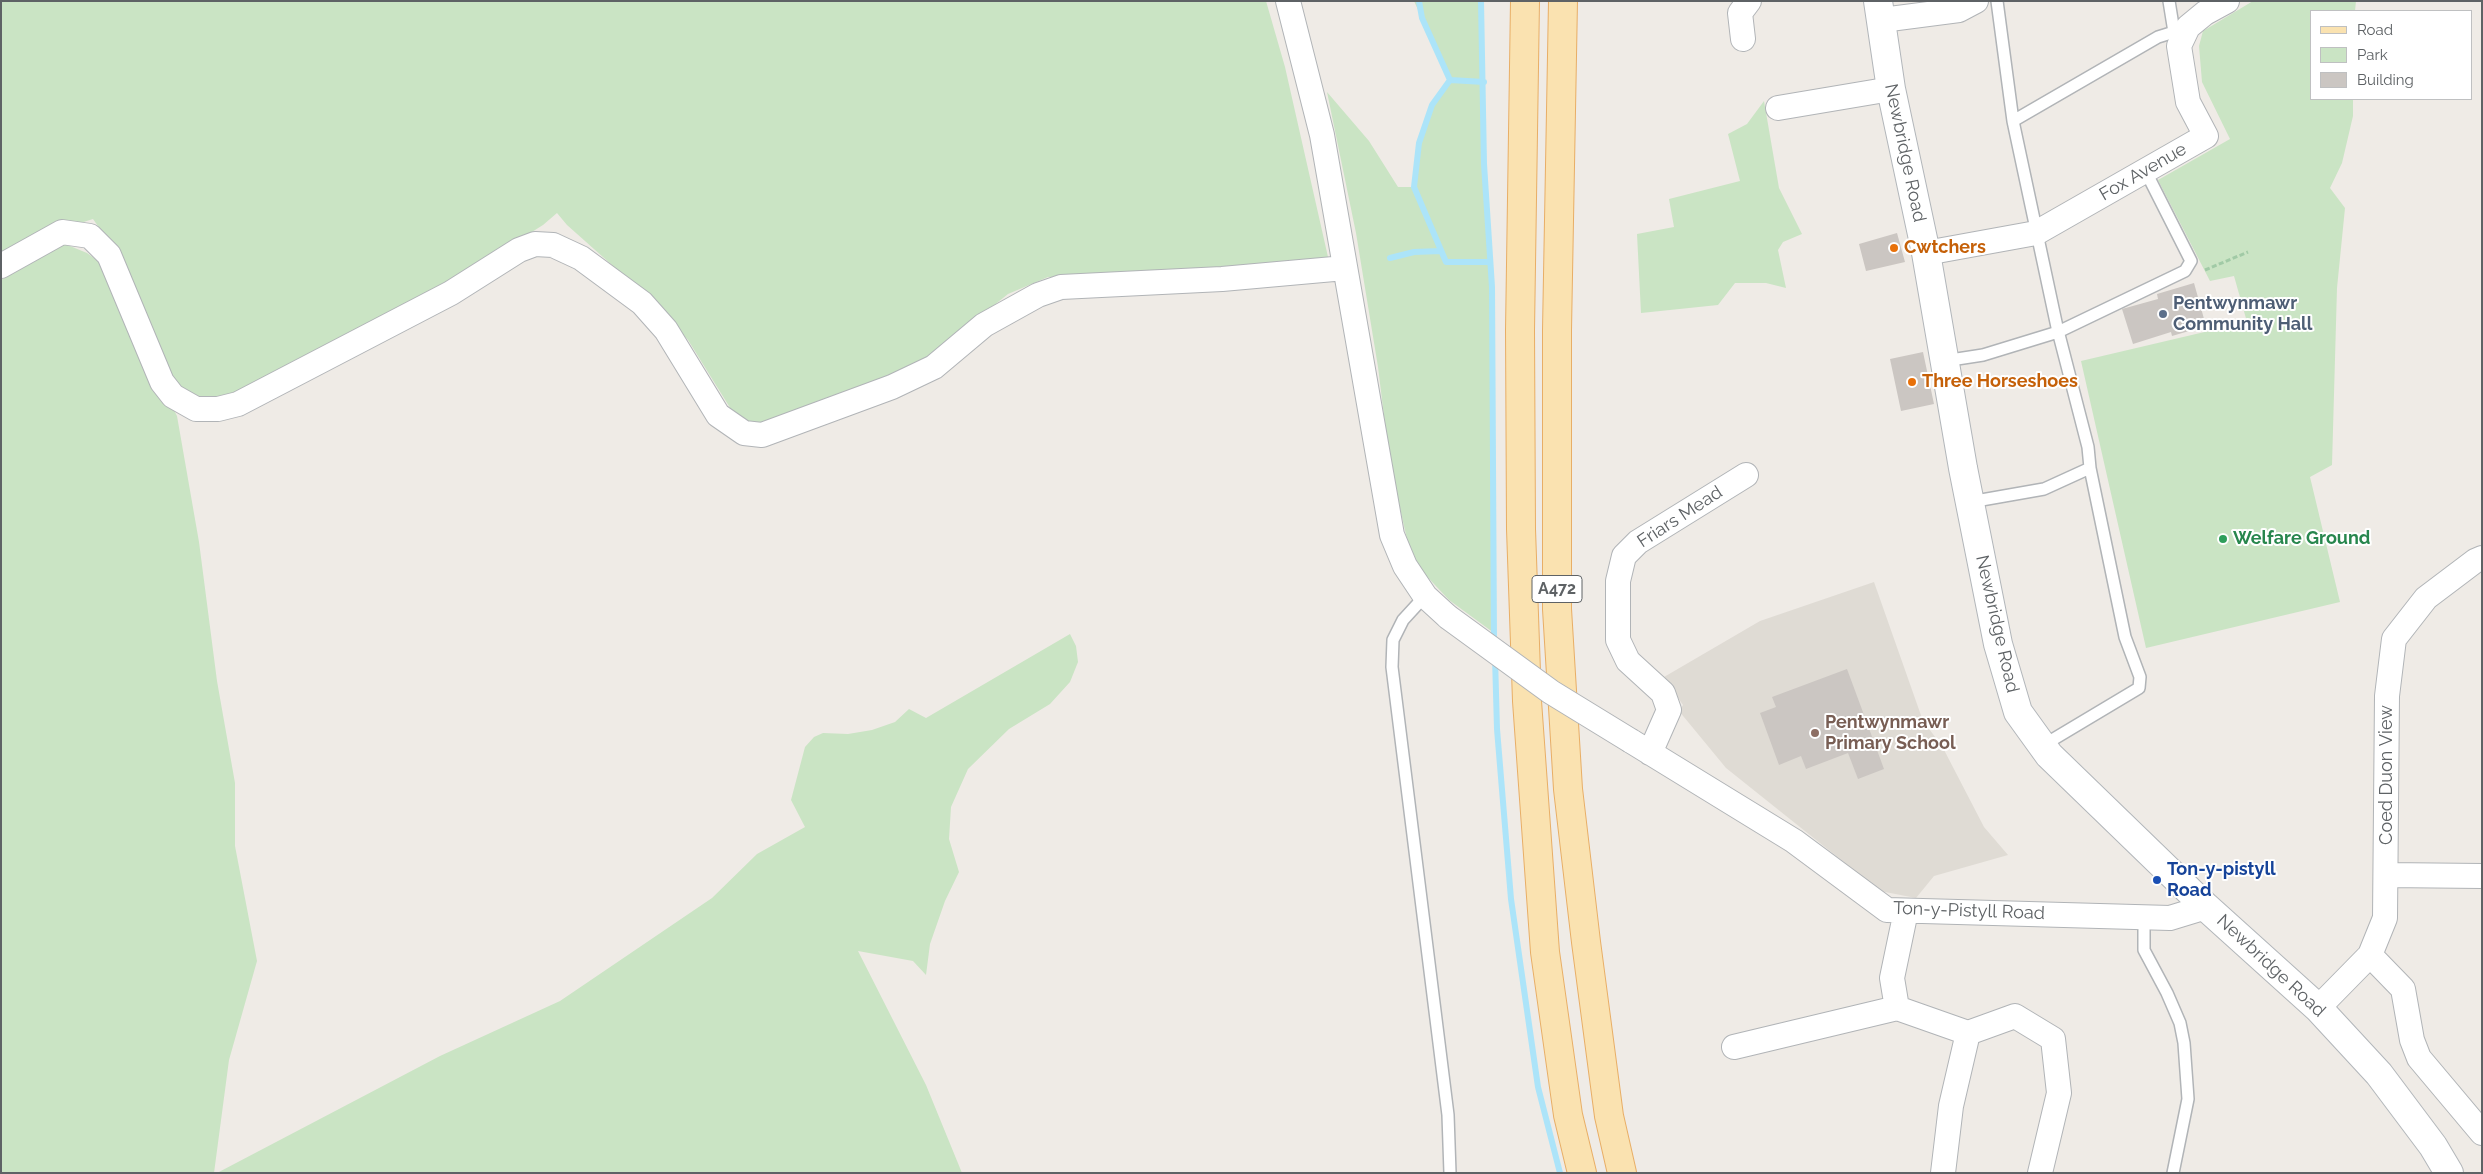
<!DOCTYPE html>
<html>
<head>
<meta charset="utf-8">
<style>
  body { margin:0 }
  #map { position:relative; width:2483px; height:1174px; overflow:hidden; background:#efebe6; font-family:Raleway,sans-serif }
  canvas { display:block }
  .frame { position:absolute; inset:0; border:2px solid #5e6265; pointer-events:none }
  .legend { position:absolute; left:2310px; top:10px; width:162px; height:90px; box-sizing:border-box; background:#fff; border:1px solid #bfc0c1; margin:0; padding:6px 9px; list-style:none; font-size:15px; color:#5e6265 }
  .legend li { display:flex; align-items:center; gap:10px; height:25px }
  .legend b { width:25px; border:1px solid #bfc0c1 }
</style>
</head>
<body>
<div id="map">
<canvas width="2483" height="1174"></canvas>
<div class="frame"></div>
<ul class="legend">
<li><b style="height:6px;background:#fae2b0"></b>Road</li>
<li><b style="height:14px;background:#cae4c4"></b>Park</li>
<li><b style="height:14px;background:#cbc6c2"></b>Building</li>
</ul>
</div>
<script>
const ctx = document.querySelector('canvas').getContext('2d');
ctx.lineJoin = 'round';
function fillPath(path, color) { ctx.fillStyle = color; ctx.fill(path, 'evenodd'); }
const poly = rows => new Path2D(rows.map(r => 'M' + r).join(''));
function stroke(path, color, width, dash) { ctx.strokeStyle = color; ctx.lineWidth = width; ctx.lineCap = dash ? 'butt' : 'round'; ctx.setLineDash(dash || []); ctx.stroke(path); }
function write(font, color, halo, rows, align = 'center') {
  ctx.font = font + ' Raleway,sans-serif'; ctx.lineWidth = 4; ctx.setLineDash([]); ctx.textBaseline = 'middle'; ctx.strokeStyle = halo; ctx.fillStyle = color; for (const [text, x, y, turn = 0] of rows) {
    ctx.save(); ctx.translate(x, y); ctx.rotate((+turn || 0) * Math.PI / 180); ctx.textAlign = isNaN(turn) ? turn : align; if (halo) ctx.strokeText(text, 0, 0); ctx.fillText(text, 0, 0); ctx.restore();
  }
}
fillPath(poly([
  [1874,582,1923,721,1942,746,1984,827,2008,855,1934,876,1916,898,1880,891,1726,768,1679,711,1683,705,1664,677,1760,621]
]), '#dfdbd4');
fillPath(poly([
  [1,1,1266,1,1285,67,1328,257,1280,266,1126,276,1048,277,1008,294,926,360,891,377,826,398,758,424,737,419,688,340,649,298,567,225,557,213,543,225,452,282,233,397,199,403,180,392,109,242,93,219,74,225,1,261],
  [1414,1,1481,1,1484,164,1492,287,1494,633,1449,600,1420,569,1407,539,1390,465,1378,367,1356,233,1327,92,1369,141,1398,187,1414,187,1419,143,1432,105,1450,80],
  [2253,1,2356,1,2355,11,2312,11,2312,99,2353,99,2353,116,2342,163,2330,188,2345,208,2337,288,2332,465,2310,477,2340,602,2146,648,2081,361,2247,322,2234,276,2210,281,2158,180,2230,139,2202,82,2199,46,2203,31],
  [1764,101,1779,188,1802,234,1783,242,1778,250,1786,288,1766,283,1735,283,1718,305,1641,313,1637,234,1674,227,1669,199,1740,181,1728,134,1747,124],
  [65,244,87,253,98,261,177,416,199,542,217,681,235,783,235,846,257,961,229,1060,214,1173,1,1173,1,280],
  [1070,634,1076,646,1078,662,1070,682,1050,704,1009,729,968,769,951,807,949,839,959,872,945,901,930,944,926,975,913,961,858,951,926,1085,962,1173,217,1173,440,1056,560,1001,712,898,757,854,805,827,791,800,805,747,814,737,823,733,848,734,872,730,895,722,909,709,926,718]
]), '#cae4c4');
stroke(poly([
  [1419,1,1422,18,1450,80,1432,105,1419,143,1414,187,1446,262,1490,262],
  [1481,1,1484,164,1492,287,1494,642],
  [1450,80,1484,82],
  [1390,258,1414,252,1441,251],
  [1495,657,1497,729,1511,899,1538,1087,1560,1173]
]), '#ace4f9', 6);
fillPath(poly([
  [1897,233,1905,262,1866,271,1859,244],
  [2194,283,2206,326,2172,336,2171,332,2133,344,2122,309,2158,299,2157,294],
  [1923,352,1934,404,1901,411,1890,359],
  [1847,669,1884,769,1858,779,1848,753,1806,769,1801,756,1779,765,1760,713,1776,707,1772,697]
]), '#cbc6c2');
const lane = poly([
  [1997,1,2013,121,2158,37,2187,28],
  [2169,1,2174,32],
  [1944,361,1983,355,2058,332,2185,271,2191,261,2145,170],
  [1970,502,2044,489,2090,468,2088,447,2057,327,2013,121],
  [1425,596,1403,620,1393,640,1392,667,1448,1115,1450,1173],
  [2042,746,2139,688,2140,677,2125,637,2090,468],
  [2144,917,2144,950,2167,993,2180,1023,2184,1043,2188,1099,2173,1173]
]);
const street = poly([
  [1288,1,1322,135,1392,535,1405,566,1425,596,1448,617],
  [1882,20,1959,10,1976,1],
  [1743,39,1740,13,1749,1],
  [1778,108,1891,89],
  [1926,253,2036,233,2206,136,2188,102,2179,46,2188,27,2205,13,2227,1],
  [1,266,62,232,90,236,109,255,162,382,173,396,196,409,218,409,238,404,451,293,519,250,535,244,553,245,581,258,642,303,666,330,718,415,744,433,762,435,892,387,934,367,984,325,1038,295,1061,287,1222,279,1345,268],
  [1631,741,1794,841,1887,910,2170,918,2206,907],
  [1650,753,1669,710,1663,693,1628,661,1618,640,1618,581,1624,556,1638,542,1746,475],
  [2387,875,2482,876],
  [1906,911,1892,978,1897,1008,1968,1033],
  [2370,955,2403,989,2412,1040,2419,1058,2482,1133],
  [2318,1008,2370,955,2385,918,2387,696,2394,639,2426,598,2475,561,2482,558],
  [1734,1047,1897,1008],
  [1943,1173,1951,1106,1968,1033,2015,1016,2053,1039,2059,1093,2040,1173]
]);
const secondary = poly([
  [1878,1,1891,89,1926,253,1963,468,1998,644,2018,712,2049,755,2206,907,2318,1008,2379,1074,2433,1146,2449,1173]
]);
const primary = poly([
  [1525,1,1520,330,1521,529,1527,701,1545,952,1568,1115,1582,1173],
  [1563,1,1557,330,1557,609,1568,789,1586,942,1609,1116,1622,1173]
]);
stroke(lane, '#b1b4b7', 14);
stroke(street, '#b1b4b7', 26);
stroke(secondary, '#b2b6ba', 30);
stroke(primary, '#e8ae66', 30);
stroke(poly([
  [2205,270,2248,252]
]), '#a1caa6', 3, [5, 2.5]);
stroke(lane, '#fff', 11);
stroke(street, '#fff', 24);
stroke(secondary, '#fff', 28);
stroke(primary, '#fae2b0', 28);
const streetBridge = poly([
  [1448,617,1551,692,1631,741]
]);
stroke(streetBridge, '#b1b4b7', 26, []);
stroke(streetBridge, '#fff', 24);
for (const [x, y, r, color] of [
  [1894,248,5,"#e8710a"],
  [2163,314,5,"#5c6f8a"],
  [1912,382,5,"#e8710a"],
  [2223,539,5,"#2e9e5b"],
  [1815,733,5,"#8d6e63"],
  [2157,880,5,"#1a4fb4"]
]) { const dot = new Path2D(); dot.arc(x, y, r, 0, 2 * Math.PI); ctx.fillStyle = color; ctx.fill(dot); stroke(dot, '#fff', 2); }
for (const [x, y, w] of [
  [1557,589,50]
]) { const box = new Path2D(); box.roundRect(x - w / 2, y - 13.5, w, 27, 4); ctx.fillStyle = '#fff'; ctx.fill(box); stroke(box, '#5e6265', 1); }
write('bold 16px', '#5e6265', null, [
  ["A472",1557,589]
]);
write('18px', '#5e6265', '#fff', [
  ["Newbridge Road",1905,153,78],
  ["Fox Avenue",2143,172,-30],
  ["Friars Mead",1680,517,-33],
  ["Newbridge Road",1997,624,77],
  ["Coed Duon View",2387,775,-90],
  ["Ton-y-Pistyll Road",1969,911,2],
  ["Newbridge Road",2271,966,43]
]);
write('bold 18px', '#c56008', '#fff', [
  ["Cwtchers",1904,248],
  ["Three Horseshoes",1922,382]
], 'left');
write('bold 18px', '#4e5e75', '#fff', [
  ["Pentwynmawr",2173,304],
  ["Community Hall",2173,325]
], 'left');
write('bold 18px', '#27864d', '#fff', [
  ["Welfare Ground",2233,539]
], 'left');
write('bold 18px', '#785e54', '#fff', [
  ["Pentwynmawr",1825,723],
  ["Primary School",1825,744]
], 'left');
write('bold 18px', '#164399', '#fff', [
  ["Ton-y-pistyll",2167,870],
  ["Road",2167,891]
], 'left');
</script>
</body>
</html>
